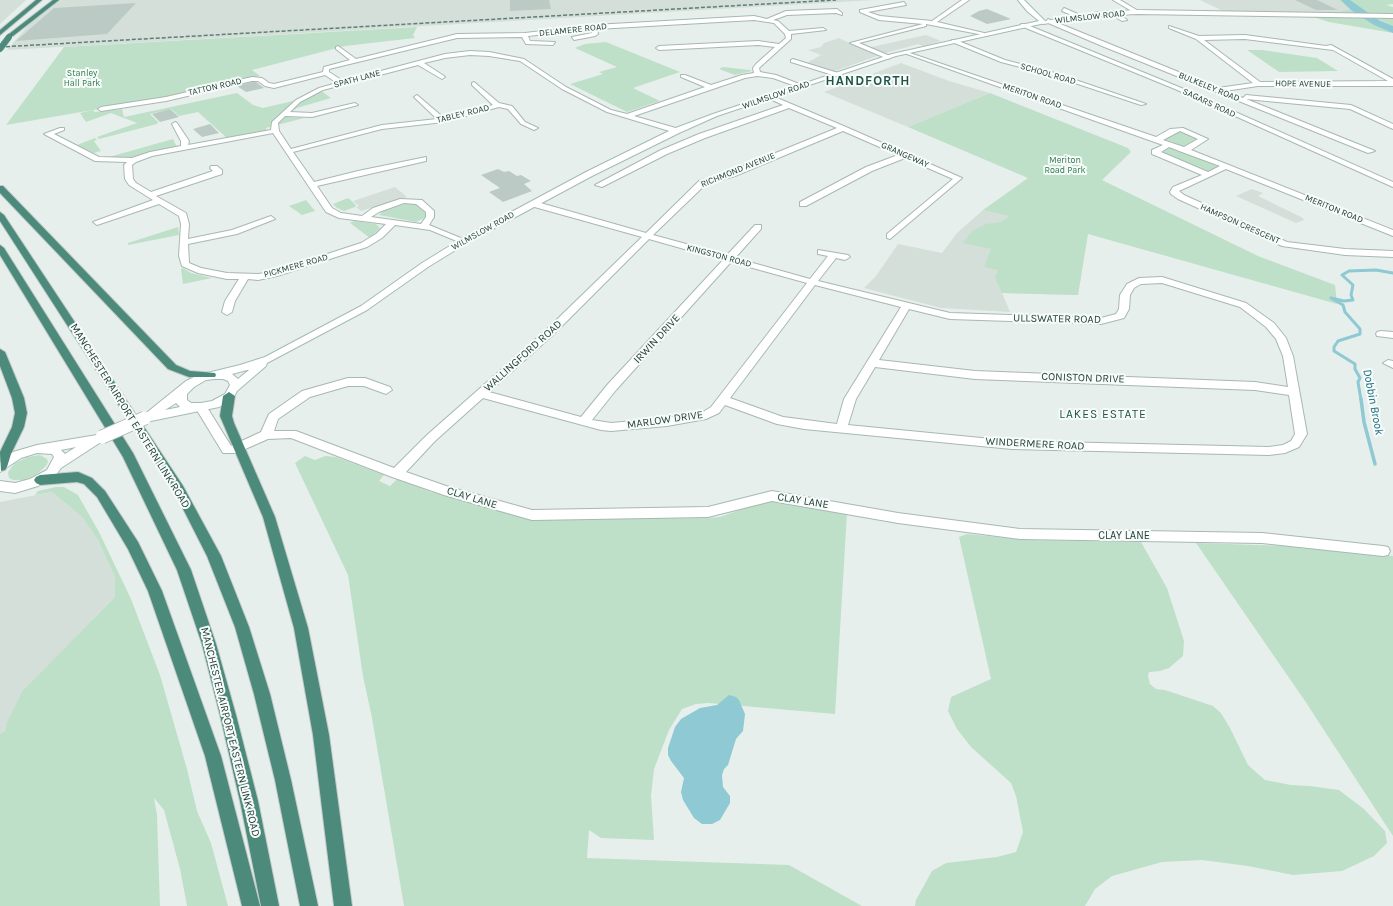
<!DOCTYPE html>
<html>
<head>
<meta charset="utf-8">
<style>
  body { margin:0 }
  canvas { display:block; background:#e6efeb }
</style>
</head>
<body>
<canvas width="1393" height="906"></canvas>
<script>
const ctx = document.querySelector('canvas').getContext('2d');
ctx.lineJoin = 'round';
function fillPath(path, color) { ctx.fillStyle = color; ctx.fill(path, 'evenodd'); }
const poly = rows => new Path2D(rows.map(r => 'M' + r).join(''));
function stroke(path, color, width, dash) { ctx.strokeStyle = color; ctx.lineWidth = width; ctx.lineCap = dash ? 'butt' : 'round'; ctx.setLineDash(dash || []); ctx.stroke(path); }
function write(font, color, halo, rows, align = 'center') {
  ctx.font = font + ' Karla,sans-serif'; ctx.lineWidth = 4; ctx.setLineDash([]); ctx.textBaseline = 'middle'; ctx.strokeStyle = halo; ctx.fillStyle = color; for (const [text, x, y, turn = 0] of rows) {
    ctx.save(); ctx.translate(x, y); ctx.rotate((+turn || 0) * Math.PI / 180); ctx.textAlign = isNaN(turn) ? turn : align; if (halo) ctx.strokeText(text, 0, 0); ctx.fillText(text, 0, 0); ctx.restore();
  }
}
fillPath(poly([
  [0,0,26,0,0,24],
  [60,0,875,0,7,50,32,21],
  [1200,0,1339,0,1352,10,1342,10,1349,14,1225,12],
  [926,35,941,41,923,46,918,44,882,54,867,48],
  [839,38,851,44,880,55,832,72,805,64,821,55,808,50,821,47,824,43],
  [901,63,949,81,990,93,908,127,824,92],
  [395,187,407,197,361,211,356,207,359,206,353,201],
  [1252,189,1263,193,1258,196,1303,218,1304,220,1296,223,1236,196],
  [983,210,1088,232,1078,295,1002,293,1010,312,941,308,864,288,876,276,898,244,942,253,957,233],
  [52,492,82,517,98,540,115,577,115,597,22,691,6,724,5,731,0,734,0,502]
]), '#d4dfda');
fillPath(poly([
  [1339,0,1393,0,1393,4,1386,5,1393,7,1393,33,1329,22,1310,16,1352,15,1341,10,1351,10],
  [417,27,413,35,415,38,345,46,252,70,260,76,222,85,168,97,6,125,64,47],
  [606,42,680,72,633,88,660,101,627,112,570,84,603,74,599,72,617,67,575,48,585,44],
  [1247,50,1262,50,1317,58,1338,71,1279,72],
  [723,67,750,70,752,71,735,75,719,69],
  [320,90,331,98,297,108,284,117,304,118,266,128,266,133,228,139,198,112,179,116,171,109,150,114,158,122,157,124,99,139,97,137,137,123,111,113,86,122,80,113,93,110,95,112,122,109,124,117,237,93,253,105,263,108,297,100],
  [990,93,1128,148,1131,152,1102,180,1258,256,1335,285,1337,304,1088,234,1078,295,1002,293,995,277,998,270,984,267,991,249,963,243,972,231,986,224,1001,222,1009,216,983,210,1028,178,908,127],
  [1178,131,1181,131,1200,138,1186,147,1164,139],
  [95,138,97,140,94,141,101,151,94,153,77,145],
  [173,139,177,147,150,152,133,158,109,157],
  [1168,147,1213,164,1218,168,1207,171,1159,153],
  [348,198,356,205,355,207,344,211,337,208,333,204],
  [306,200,315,211,302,215,289,206],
  [410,203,417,204,424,209,427,217,416,222,379,215,385,209],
  [354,221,376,224,380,228,370,238,350,223],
  [178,227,179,235,128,245,128,243],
  [183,268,191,273,212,278,183,284,181,269],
  [40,455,47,459,48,462,46,466,37,474,25,480,13,480,9,478,8,472,15,463,28,457],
  [305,456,315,460,325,456,336,457,384,475,379,481,390,486,397,479,431,492,534,519,707,518,720,517,770,499,847,513,835,714,709,703,696,704,682,709,669,730,654,769,651,796,654,840,601,838,589,830,587,858,789,865,862,906,404,906,372,718,363,676,348,575,295,463],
  [56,487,64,487,78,495,99,532,131,599,160,675,187,769,197,811,211,843,228,906,187,906,180,869,164,810,154,798,157,815,160,906,0,906,0,734,5,731,6,724,22,691,115,597,115,577,98,540,82,517,52,492,35,495,38,491],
  [967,534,1027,540,1141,542,1167,588,1184,641,1183,656,1169,668,1160,671,1149,672,1148,676,1150,684,1156,689,1165,690,1213,706,1221,713,1230,728,1248,765,1265,780,1291,785,1310,786,1339,790,1364,809,1385,831,1387,843,1374,856,1342,871,1293,875,1248,866,1202,860,1162,862,1112,876,1095,889,1085,906,915,906,916,900,932,871,946,863,997,857,1016,852,1023,832,1016,796,1011,783,971,747,957,729,948,711,951,697,991,679,959,537],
  [1196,543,1318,547,1393,556,1393,836,1305,701]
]), '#bfe0c8');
fillPath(poly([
  [729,695,736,697,739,700,745,714,743,731,736,739,728,765,724,769,722,775,723,787,730,796,730,803,720,820,712,824,702,824,694,818,683,800,681,792,684,778,671,761,668,755,668,748,675,727,681,719,700,708,717,705]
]), '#8ec9d4');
stroke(poly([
  [1361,400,1358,382,1360,378,1355,369,1355,364,1334,351,1334,347,1338,341,1360,334,1360,329,1345,312,1343,305,1331,298,1344,301,1353,300,1351,295,1353,285,1342,275,1349,271,1376,270,1393,273]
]), '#8ec9d4', 3);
stroke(poly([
  [1361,399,1364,422,1375,464]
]), '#8ec9d4', 3.5);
fillPath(poly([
  [1341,0,1350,0,1380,21,1393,26,1393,33,1374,25,1351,10,1341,0]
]), '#8ec9d4');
fillPath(poly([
  [510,0,549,0,551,9,510,11],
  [1295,0,1317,0,1338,10,1316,10],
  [136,3,107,34,16,41,54,8],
  [987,9,1011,19,987,24,970,16,979,11],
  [252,82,256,82,264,88,246,92,237,86],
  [170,109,179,117,160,122,152,114],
  [210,124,219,133,202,137,193,129],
  [498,169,504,172,509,171,517,176,521,175,531,181,524,184,532,191,503,202,489,192,500,188,481,175]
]), '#bbcac4');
const minor = poly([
  [962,0,969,0,937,22,984,33,984,35,926,24,926,26,859,43,890,56,890,58,888,59,850,43,923,24,879,20,860,12,860,10,904,2,906,5,868,12,880,16,932,21,962,0],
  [1113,0,1120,0,1140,12,1135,13,1113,0],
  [1064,8,1080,15,1081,16,1076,17,1062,11,1064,8],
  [837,9,842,13,842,15,836,13,787,15,773,20,778,21,789,31,823,28,826,30,791,34,791,39,759,68,760,72,776,75,802,85,802,87,798,87,773,78,757,76,745,78,634,116,679,129,679,133,676,133,607,112,562,89,520,61,489,56,470,55,445,58,424,63,444,76,445,77,442,79,418,65,323,90,300,102,290,112,312,113,355,103,358,105,312,117,285,116,278,123,279,131,291,149,382,125,437,119,415,98,414,97,417,95,444,118,493,105,472,85,472,83,474,82,499,103,512,106,525,122,538,128,534,130,521,124,508,109,499,107,444,122,382,129,293,152,314,182,358,171,426,157,426,161,317,186,332,208,341,213,362,216,373,208,400,199,422,200,434,211,434,217,429,225,468,241,464,244,430,230,395,225,382,238,367,247,277,276,258,280,248,279,235,301,232,312,227,315,222,312,225,301,239,279,227,279,198,273,182,266,179,256,181,224,179,216,159,204,100,224,97,225,93,222,153,200,129,185,125,179,124,165,127,162,95,161,44,134,60,128,64,128,64,130,54,134,99,157,132,158,150,152,181,146,181,141,172,124,175,122,177,123,189,141,188,145,271,130,272,122,296,100,319,88,337,83,325,75,274,88,265,86,258,81,252,81,166,101,101,111,98,109,101,107,166,97,252,77,262,78,269,83,274,84,323,72,324,67,350,60,336,49,336,47,338,46,356,59,457,34,525,33,594,25,754,16,767,19,786,11,837,9],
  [754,20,774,23,785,34,786,38,779,44,758,41,659,46,656,48,659,50,758,45,775,47,756,64,753,68,754,73,742,75,711,85,685,75,681,75,681,77,705,87,627,114,611,110,566,87,524,59,489,52,470,51,445,54,343,81,329,72,329,69,457,38,522,37,526,44,553,45,555,42,530,41,528,36,592,29,592,33,572,37,574,40,595,36,598,34,597,29,754,20],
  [273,133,326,212,339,218,386,224,376,234,361,243,272,272,258,274,227,273,201,268,189,263,188,244,237,234,275,219,271,216,232,230,188,239,189,224,186,213,156,196,222,174,222,170,217,166,211,166,210,168,213,171,151,192,136,183,133,179,132,165,136,162,152,156,273,133],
  [404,203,416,204,426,212,426,217,421,224,371,217,379,212,404,203],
  [1112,11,1126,19,1127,20,1122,21,1110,14,1112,11],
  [1048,19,1218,88,1253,83,1196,39,1169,28,1169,26,1199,36,1245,35,1326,46,1331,45,1393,79,1393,86,1258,86,1225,91,1243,98,1246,95,1351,105,1393,124,1393,129,1350,109,1246,99,1375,151,1368,153,1102,46,1046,22,1048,19],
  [1245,39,1333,50,1388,81,1260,82,1204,40,1245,39],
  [1021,24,1025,24,1179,87,1393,182,1393,187,1175,89,1021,26,1021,24],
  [952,40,956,40,1005,60,1055,73,1146,104,1141,105,1051,75,1001,62,952,42,952,40],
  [904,51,1156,137,1170,129,1183,128,1208,139,1191,150,1393,230,1393,236,1226,169,1179,191,1184,195,1287,242,1345,249,1393,251,1393,257,1345,255,1282,246,1178,199,1171,194,1170,192,1173,187,1202,175,1152,154,1152,150,1163,145,904,53,904,51],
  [1180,131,1198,139,1184,147,1163,140,1180,131],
  [1169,147,1182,152,1220,166,1208,172,1161,152,1169,147],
  [793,59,838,73,839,74,836,76,791,62,791,60,793,59],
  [770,95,846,127,962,178,890,239,887,238,887,234,953,179,905,158,872,171,806,206,800,206,800,202,866,167,898,155,843,131,735,176,705,185,653,235,727,255,755,225,761,225,761,229,735,258,810,279,828,256,818,254,818,250,848,255,850,257,845,260,836,258,818,281,950,313,1101,318,1116,314,1119,309,1120,295,1127,284,1139,278,1162,277,1246,303,1274,323,1286,338,1293,356,1307,434,1299,447,1285,453,1269,455,1012,449,804,429,777,424,725,405,719,413,706,419,667,426,611,431,601,430,483,398,435,441,406,472,446,486,532,510,708,507,772,491,898,513,1020,529,1262,533,1383,546,1388,547,1390,551,1388,555,1383,556,1262,543,1020,539,898,523,772,501,708,517,532,520,444,495,392,477,291,438,268,439,236,453,223,453,195,407,197,404,205,404,231,446,261,432,269,414,302,391,348,378,365,378,390,387,392,390,386,394,364,386,348,386,310,397,278,419,274,431,296,431,394,468,427,435,546,330,642,237,531,206,531,202,537,202,646,233,699,181,729,172,837,128,789,108,705,138,667,154,602,187,595,185,661,150,699,134,783,105,768,98,767,97,770,95],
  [649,239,723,260,608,384,581,417,489,392,554,334,649,239],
  [731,262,807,283,711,407,703,412,667,418,611,423,592,420,616,390,731,262],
  [1162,283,1240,307,1266,327,1276,339,1283,356,1288,387,1255,382,975,371,879,360,909,309,950,319,1101,324,1124,318,1129,309,1130,295,1134,288,1141,284,1162,283],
  [815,285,901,307,844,399,837,424,783,417,730,398,815,285],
  [875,367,975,379,1255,390,1289,395,1295,434,1291,441,1283,445,1269,447,1012,441,848,425,856,399,875,367],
  [1381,331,1393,332,1393,338,1377,336,1376,334,1377,332,1381,331],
  [1388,360,1393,361,1393,368,1383,363,1388,360]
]);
const tertiary = poly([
  [1137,10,1393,14,1393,18,1137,14,1099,16,1043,24,1040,22,1099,12,1137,10]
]);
const secondary = poly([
  [1018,0,1024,0,1045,21,1045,23,896,56,717,116,679,133,592,176,467,243,428,267,367,310,267,363,266,366,237,391,233,399,219,407,146,422,140,418,186,381,199,375,240,365,265,357,361,306,422,263,461,239,586,172,673,129,713,114,892,54,1039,21,1027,11,1018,0],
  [249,370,238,379,232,374,247,370,249,370],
  [215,379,223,379,228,381,230,385,225,394,212,401,201,403,191,403,187,400,187,394,194,387,206,380,215,379],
  [176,403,180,407,165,410,176,403],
  [97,435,101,436,103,439,101,442,61,468,55,476,38,486,15,493,0,491,0,481,15,483,30,479,47,470,54,457,52,454,37,453,21,458,0,472,0,462,13,452,37,445,97,435],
  [76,447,65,454,61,450,76,447]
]);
const trunk = poly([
  [36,0,42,0,0,35,0,30,36,0],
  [53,0,59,0,13,36,9,36,9,34,53,0],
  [0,186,3,186,176,365,190,371,215,373,216,375,215,377,189,377,168,369,0,193,0,186],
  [0,212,4,215,183,486,221,556,249,627,270,694,291,780,318,906,300,906,275,780,254,694,235,627,207,556,174,491,0,221,0,212],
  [0,245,4,248,133,453,191,570,216,644,236,715,258,801,279,906,261,906,240,801,220,715,202,644,177,570,123,457,0,255,0,245],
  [0,349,5,352,24,398,27,413,24,427,11,454,7,467,5,470,1,471,0,452,12,427,15,413,12,398,0,366,0,349],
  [229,392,235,396,232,416,234,423,275,517,308,628,329,735,352,906,334,906,313,735,294,628,263,517,220,416,223,396,229,392],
  [78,472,92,478,105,491,138,542,162,591,221,756,260,906,242,906,205,756,148,591,128,549,97,497,84,484,77,482,40,485,36,483,34,480,36,477,40,475,78,472]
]);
stroke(minor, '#a8b8b2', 2);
stroke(tertiary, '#a8b8b2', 2);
stroke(secondary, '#a4bbb3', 2);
stroke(trunk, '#c2cac8', 2);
fillPath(minor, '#fff');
fillPath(tertiary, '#fff');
fillPath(secondary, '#fff');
fillPath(trunk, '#4c8a7c');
stroke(poly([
  [0,47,836,0]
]), '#5f7d75', 1.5, [4, 2]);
const secondaryBridge = poly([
  [102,437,145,418]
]);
const trunkBridge = poly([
  [0,49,9,37]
]);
stroke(secondaryBridge, '#a4bbb3', 15, []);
stroke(trunkBridge, '#c2cac8', 7, []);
stroke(secondaryBridge, '#fff', 13);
stroke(trunkBridge, '#4c8a7c', 6);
write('9px', '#24423a', '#f7fbf9', [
  ["WILMSLOW ROAD",1090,17,-6],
  ["DELAMERE ROAD",573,30,-6],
  ["SCHOOL ROAD",1048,74,16],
  ["SPATH LANE",357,79,-15],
  ["HOPE AVENUE",1303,84,1],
  ["TATTON ROAD",215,87,-13],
  ["BULKELEY ROAD",1209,87,22],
  ["WILMSLOW ROAD",776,95,-19],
  ["MERITON ROAD",1032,96,19],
  ["SAGARS ROAD",1209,103,25],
  ["TABLEY ROAD",463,114,-14],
  ["GRANGEWAY",905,155,24],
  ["RICHMOND AVENUE",738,170,-22],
  ["MERITON ROAD",1334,209,22],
  ["HAMPSON CRESCENT",1240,224,24],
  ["WILMSLOW ROAD",483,231,-29],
  ["KINGSTON ROAD",719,256,15],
  ["PICKMERE ROAD",296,266,-16]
]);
write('9px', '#2d7a4b', '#f7fbf9', [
  ["Stanley",82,73],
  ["Hall Park",82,83],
  ["Meriton",1065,160],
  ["Road Park",1065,170]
]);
write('11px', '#24423a', '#f7fbf9', [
  ["ULLSWATER ROAD",1057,319,1],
  ["IRWIN DRIVE",657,339,-47],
  ["WALLINGFORD ROAD",523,356,-42],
  ["CONISTON DRIVE",1083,378,2],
  ["MANCHESTER AIRPORT EASTERN LINK ROAD",130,416,58],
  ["MARLOW DRIVE",665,420,-8],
  ["WINDERMERE ROAD",1035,444,3],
  ["CLAY LANE",472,498,17],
  ["CLAY LANE",803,501,9],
  ["CLAY LANE",1124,536],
  ["MANCHESTER AIRPORT EASTERN LINK ROAD",230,732,76]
]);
write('italic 12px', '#1c6f80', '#f7fbf9', [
  ["Dobbin Brook",1373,402,79]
]);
ctx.letterSpacing = '1px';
write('12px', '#1f5548', '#f7fbf9', [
  ["LAKES ESTATE",1103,415]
]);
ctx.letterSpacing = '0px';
ctx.letterSpacing = '1px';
write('bold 13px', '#1f5548', '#f7fbf9', [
  ["HANDFORTH",868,81]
]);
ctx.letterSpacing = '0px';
</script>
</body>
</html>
